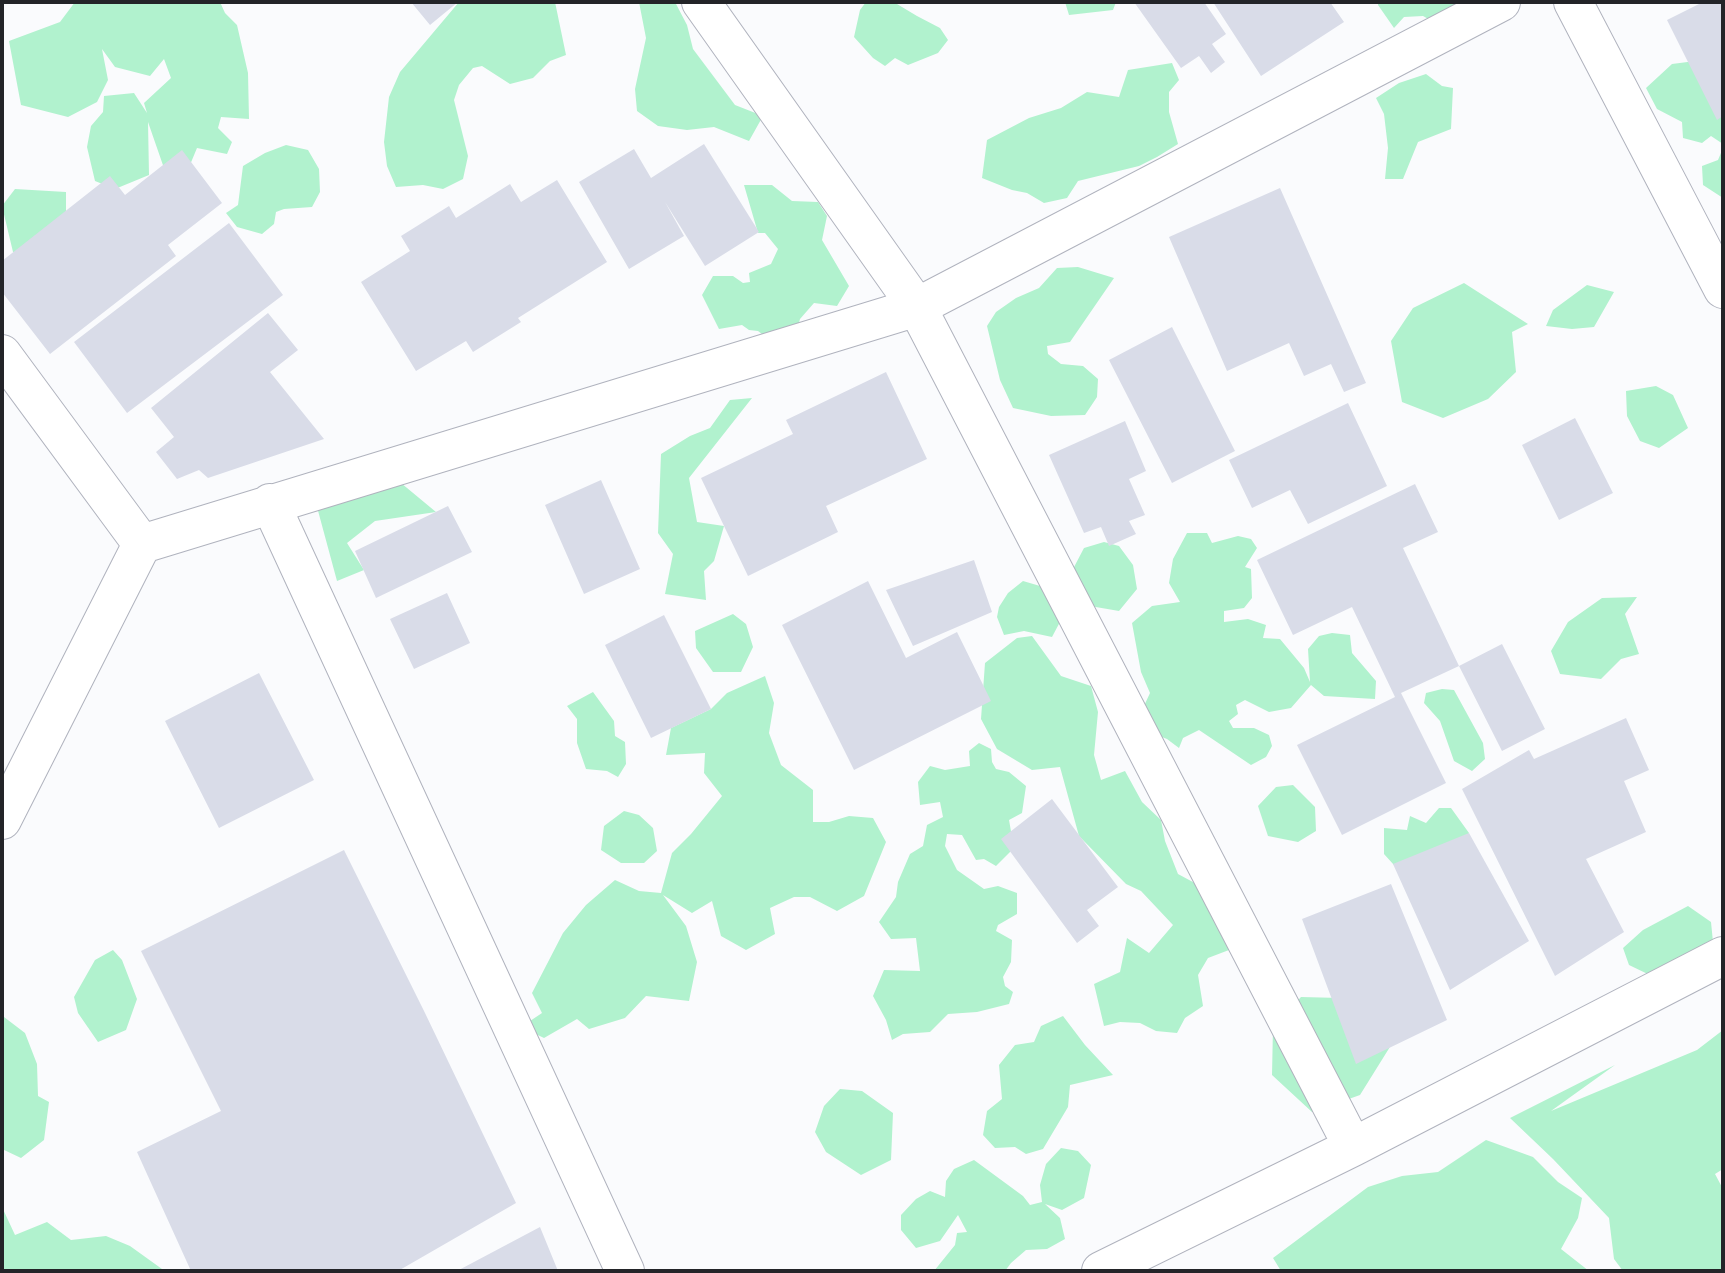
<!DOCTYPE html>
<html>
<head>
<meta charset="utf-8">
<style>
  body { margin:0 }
  #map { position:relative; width:1725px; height:1273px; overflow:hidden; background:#fafbfd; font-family:"Varela Round",sans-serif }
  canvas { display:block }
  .frame { position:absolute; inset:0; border:4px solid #232428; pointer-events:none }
</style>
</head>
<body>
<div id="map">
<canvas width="1725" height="1273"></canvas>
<div class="frame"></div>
</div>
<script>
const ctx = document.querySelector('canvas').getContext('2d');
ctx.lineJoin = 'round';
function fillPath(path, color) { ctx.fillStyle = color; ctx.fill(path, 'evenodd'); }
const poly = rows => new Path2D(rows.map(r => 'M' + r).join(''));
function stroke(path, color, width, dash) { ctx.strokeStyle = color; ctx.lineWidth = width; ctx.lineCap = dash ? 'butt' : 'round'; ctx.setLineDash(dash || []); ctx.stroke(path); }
fillPath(poly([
  [75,2,220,2,225,13,237,25,248,73,249,119,221,117,218,128,232,142,227,154,197,148,187,172,165,171,148,122,149,175,115,189,95,181,87,147,91,126,103,112,104,96,134,93,147,113,144,103,171,78,164,59,150,76,115,67,102,49,108,80,97,102,68,117,21,105,9,41,60,22],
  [459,2,555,2,566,55,550,61,533,78,510,84,482,66,473,68,459,85,454,100,468,156,463,179,443,189,423,185,396,187,387,166,384,142,389,97,400,72],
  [639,2,675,2,687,25,693,49,735,105,763,116,749,141,714,127,687,130,658,126,637,111,635,89,646,38],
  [866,2,897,2,897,4,917,16,940,28,948,40,938,53,908,65,895,58,885,66,873,58,854,37,860,10],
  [1065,2,1116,2,1113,10,1069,15],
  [1378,2,1472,2,1453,33,1423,16,1404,17,1394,28,1378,5],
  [1703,60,1719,102,1723,102,1723,144,1711,136,1702,143,1683,138,1682,122,1657,109,1646,88,1672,64],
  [1172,63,1179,80,1169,92,1169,112,1178,144,1157,157,1139,166,1078,181,1067,198,1044,203,1027,193,1012,190,982,178,987,140,1029,118,1061,108,1087,92,1119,97,1128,70],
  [1426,74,1442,86,1453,88,1451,129,1418,142,1403,179,1385,179,1388,148,1384,114,1376,98,1399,83],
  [286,145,308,150,319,169,320,192,312,207,284,209,276,212,274,224,262,234,237,227,226,213,238,205,243,166,265,153],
  [1723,148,1723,198,1703,185,1702,166,1718,160],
  [744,185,772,185,792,201,818,202,827,216,822,240,849,286,837,306,814,303,800,319,797,330,771,341,758,331,749,330,742,325,719,329,702,295,713,276,733,276,743,283,750,282,749,273,771,264,778,249,765,233,758,233],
  [15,189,66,192,66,254,13,252,2,206],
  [1078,267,1114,278,1070,342,1047,346,1048,354,1061,364,1083,366,1098,379,1097,397,1085,415,1051,416,1013,408,1000,380,987,326,996,312,1016,298,1039,288,1057,268],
  [1464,283,1528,324,1512,332,1516,372,1488,399,1443,418,1402,402,1391,341,1413,308],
  [1587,285,1614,292,1594,327,1572,329,1546,326,1553,310],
  [1656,386,1673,395,1688,428,1659,448,1640,441,1627,416,1626,391],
  [752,398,689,478,697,522,724,526,714,561,704,571,706,600,665,594,673,554,658,533,661,454,690,436,710,428,730,400],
  [401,483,436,512,375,521,347,543,364,570,337,581,317,507],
  [1187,533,1207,533,1212,543,1238,536,1251,539,1257,548,1245,567,1251,569,1252,598,1244,608,1224,611,1224,622,1248,619,1266,625,1263,638,1280,639,1304,668,1310,682,1308,649,1319,636,1332,633,1350,635,1352,653,1376,681,1375,699,1324,696,1311,685,1291,708,1269,712,1245,700,1236,705,1238,714,1229,721,1233,728,1254,728,1269,735,1272,746,1266,757,1251,765,1199,730,1183,738,1179,748,1167,739,1152,733,1143,708,1150,693,1141,672,1132,623,1152,606,1180,602,1169,583,1173,559],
  [1104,542,1119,546,1133,565,1137,589,1119,611,1090,606,1073,569,1084,548],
  [1023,581,1040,586,1061,620,1052,637,1024,631,1004,635,997,617,999,607,1008,593],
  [1637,597,1625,614,1639,654,1621,659,1601,679,1560,674,1551,651,1568,622,1602,598],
  [733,614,746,624,753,647,741,672,713,672,696,648,695,631],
  [1032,636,1061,676,1091,686,1098,712,1094,755,1101,780,1125,771,1142,802,1161,820,1165,841,1178,874,1204,888,1225,903,1229,950,1208,958,1198,975,1203,1006,1185,1018,1177,1033,1156,1031,1140,1023,1120,1022,1104,1026,1094,984,1120,972,1127,938,1149,953,1173,925,1141,891,1126,884,1079,836,1060,767,1032,770,997,749,981,719,985,663,1017,638],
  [765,676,774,703,769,733,781,765,813,790,813,822,829,822,849,816,873,818,886,842,864,896,837,911,810,897,794,897,770,908,775,934,746,950,721,936,712,901,692,913,663,895,686,926,697,962,689,1001,646,996,625,1018,589,1029,577,1019,544,1038,521,1027,542,1013,532,993,563,933,586,905,615,880,639,891,661,893,672,853,691,834,722,796,704,773,705,753,666,755,671,728,711,709,727,693],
  [1442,689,1454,690,1483,743,1485,759,1472,771,1454,761,1440,721,1424,703,1426,693],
  [593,692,614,721,615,736,625,742,626,764,618,777,607,771,586,769,577,743,577,719,567,706],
  [979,743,991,749,992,762,996,769,1009,772,1026,786,1022,813,1009,820,1012,837,1017,845,996,866,984,859,976,860,962,835,947,834,945,846,957,870,984,889,998,886,1017,893,1017,914,998,925,996,931,1012,940,1011,962,1003,977,1005,986,1013,992,1009,1004,977,1012,948,1014,930,1032,903,1034,892,1040,886,1020,873,996,884,970,920,971,916,938,891,939,879,922,896,897,898,882,910,854,923,846,927,825,943,817,940,802,920,805,918,782,930,766,945,770,970,766,969,751],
  [1293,785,1315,807,1316,831,1298,842,1268,836,1258,806,1276,787],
  [1439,808,1451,808,1469,833,1452,859,1403,875,1384,854,1384,828,1407,830,1410,816,1426,823],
  [624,811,639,815,653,828,657,851,644,863,621,863,601,850,604,826],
  [1688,906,1711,922,1713,942,1656,978,1629,965,1623,948,1643,930],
  [113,950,122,960,137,999,126,1030,98,1042,78,1013,74,997,95,960],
  [1301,997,1341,998,1393,1042,1360,1095,1312,1112,1272,1075,1273,1027],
  [1063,1016,1085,1045,1113,1075,1070,1085,1068,1107,1043,1149,1026,1154,1015,1147,995,1148,983,1135,987,1111,1002,1099,999,1065,1015,1045,1034,1042,1041,1026],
  [4,1017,25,1033,37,1064,38,1096,49,1102,44,1140,21,1158,2,1149,2,1018],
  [1723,1030,1723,1169,1715,1174,1723,1189,1723,1271,1623,1271,1614,1259,1609,1218,1553,1159,1510,1118,1615,1065,1551,1111,1697,1050],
  [840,1089,862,1091,893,1113,891,1160,861,1175,826,1152,815,1132,824,1106],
  [1486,1140,1533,1157,1558,1182,1582,1198,1578,1218,1561,1249,1589,1271,1281,1271,1273,1258,1368,1187,1402,1176,1438,1172],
  [1061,1148,1078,1151,1091,1165,1084,1198,1062,1210,1045,1204,1060,1218,1065,1239,1047,1249,1026,1250,1011,1263,1005,1271,934,1271,955,1245,957,1233,967,1232,958,1215,940,1241,916,1248,901,1230,901,1215,916,1199,930,1191,945,1197,946,1181,954,1169,974,1160,1023,1196,1030,1205,1042,1202,1040,1185,1046,1164],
  [2,1207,15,1235,47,1222,71,1240,106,1236,130,1246,162,1269,162,1271,2,1271]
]), '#b1f2ce');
fillPath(poly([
  [411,2,458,2,430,25],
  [1134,2,1204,2,1226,34,1212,44,1225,62,1211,73,1199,56,1181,68],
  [1213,2,1330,2,1344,22,1261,76],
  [1703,2,1723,2,1723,116,1717,120,1667,20],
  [704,144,759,232,705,266,665,202,684,236,629,269,579,182,634,149,651,178],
  [182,150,222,203,168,245,176,256,50,354,2,292,2,261,110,176,125,195],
  [557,180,607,262,518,318,521,322,473,352,466,341,416,371,361,282,410,251,401,236,449,206,456,218,510,184,521,202],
  [1280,188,1366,383,1344,392,1331,364,1304,376,1289,343,1227,371,1169,237],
  [229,223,283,295,127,413,74,342],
  [268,313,298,350,270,372,324,439,208,478,199,470,177,479,156,452,174,437,151,408],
  [1172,327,1235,451,1172,483,1109,360],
  [886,372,927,459,826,506,838,532,748,576,701,478,793,434,786,420],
  [1348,403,1387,486,1308,524,1290,490,1252,508,1229,460],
  [1575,418,1613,493,1559,520,1522,445],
  [1125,421,1146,471,1129,479,1145,515,1129,521,1136,534,1109,546,1101,527,1084,533,1049,455],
  [601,480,640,569,584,594,545,505],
  [1415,484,1438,532,1403,548,1459,666,1401,693,1446,783,1342,835,1297,745,1395,697,1352,607,1293,635,1257,560],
  [448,506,472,552,376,598,355,551],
  [974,560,992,612,913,646,886,590],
  [868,581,906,658,957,632,991,701,854,770,782,625],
  [447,593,470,643,414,669,390,619],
  [664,615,711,709,651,738,605,645],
  [1502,644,1545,729,1502,751,1459,666],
  [259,673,314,780,219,828,165,721],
  [1626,718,1649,770,1624,781,1646,832,1586,859,1624,932,1555,976,1462,789,1529,750,1534,759],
  [1052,799,1118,887,1087,910,1099,926,1077,943,1001,839],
  [1469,833,1529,941,1450,990,1393,864],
  [344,850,425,1013,516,1203,398,1271,191,1271,137,1152,221,1111,141,951],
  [1391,884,1447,1020,1356,1064,1302,919],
  [540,1227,558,1271,457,1271]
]), '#d9dce8');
const street = poly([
  [701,2,917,307,1353,1147],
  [1573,2,1723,289],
  [2,354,142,544],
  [270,503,625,1271],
  [2,820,142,544,917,307,1501,2],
  [1101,1271,1353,1147,1723,956]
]);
stroke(street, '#b0b3be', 40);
stroke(street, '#fff', 38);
</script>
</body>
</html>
